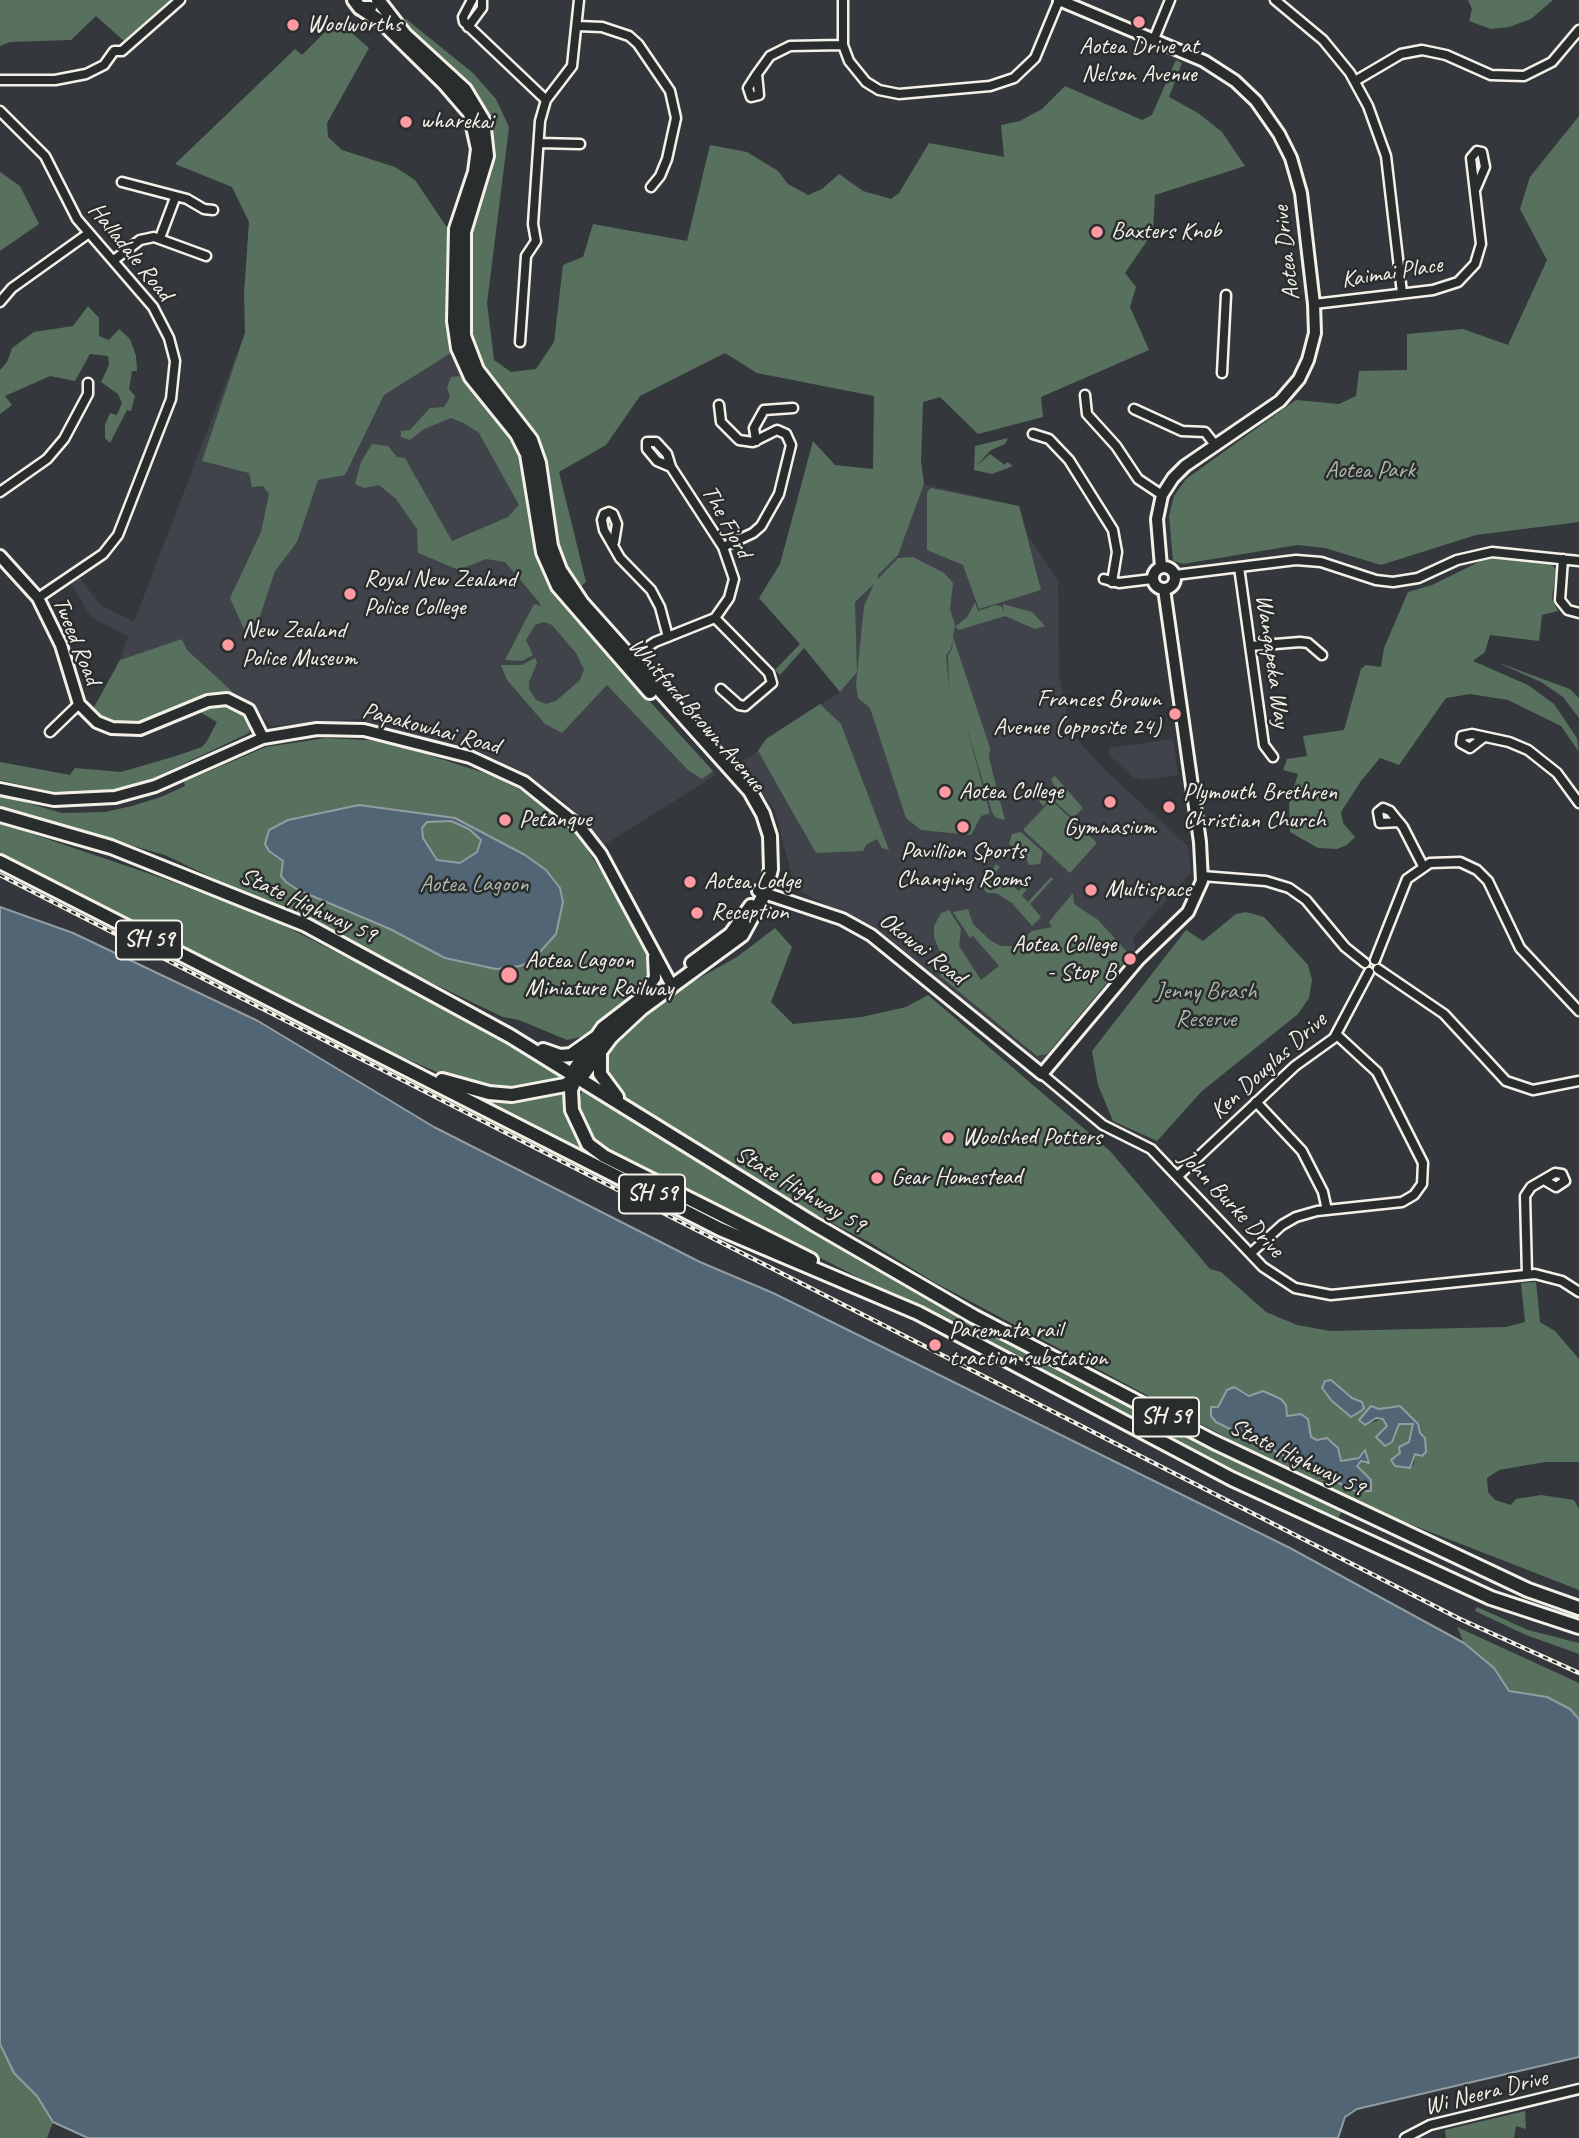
<!DOCTYPE html>
<html>
<head>
<meta charset="utf-8">
<style>
  body { margin:0 }
  canvas { display:block; background:#34373b }
</style>
</head>
<body>
<canvas width="1579" height="2138"></canvas>
<script>
const ctx = document.querySelector('canvas').getContext('2d');
ctx.lineJoin = 'round';
function fillPath(path, color) { ctx.fillStyle = color; ctx.fill(path, 'evenodd'); }
const poly = rows => new Path2D(rows.map(r => 'M' + r).join(''));
function stroke(path, color, width, dash) { ctx.strokeStyle = color; ctx.lineWidth = width; ctx.lineCap = dash ? 'butt' : 'round'; ctx.setLineDash(dash || []); ctx.stroke(path); }
function write(font, color, halo, rows, align = 'center') {
  ctx.font = font + ' Caveat,sans-serif'; ctx.lineWidth = 5; ctx.setLineDash([]); ctx.textBaseline = 'middle'; ctx.strokeStyle = halo; ctx.fillStyle = color; for (const [text, x, y, turn = 0] of rows) {
    ctx.save(); ctx.translate(x, y); ctx.rotate((+turn || 0) * Math.PI / 180); ctx.textAlign = isNaN(turn) ? turn : align; if (halo) ctx.strokeText(text, 0, 0); ctx.fillText(text, 0, 0); ctx.restore();
  }
}
fillPath(poly([
  [245,333,454,351,462,376,520,454,538,559,551,587,566,609,716,775,602,846,587,824,565,802,517,769,480,752,357,719,271,726,252,704,235,694,187,650,182,639,120,660,128,636,91,617,71,584,80,578,100,605,134,622],
  [924,484,1019,506,1029,538,1058,580,1059,675,1072,734,1107,772,1188,846,1191,872,1133,938,1136,951,1040,1066,873,931,795,888,775,811,741,762,758,751,766,739,840,692,857,672,855,602,876,581,880,570,898,555],
  [1173,739,1178,775,1143,780,1133,777,1108,754,1109,748]
]), '#41434b');
fillPath(poly([
  [0,0,172,0,124,41,96,16,71,40,10,42,0,46],
  [1468,0,1553,0,1531,19,1509,27,1491,29,1469,21,1472,9],
  [406,19,473,73,496,99,509,127,487,303,494,360,511,372,536,369,554,342,563,265,583,257,593,224,687,241,710,145,747,152,778,171,788,184,808,195,822,189,839,174,863,191,891,199,899,193,929,143,1004,157,1001,125,1020,121,1042,109,1065,86,1142,120,1152,115,1176,60,1182,63,1169,97,1198,113,1222,132,1245,166,1155,195,1153,232,1125,273,1136,287,1130,307,1149,350,1041,397,1043,417,978,434,940,397,923,402,921,462,924,484,898,555,878,575,878,579,898,558,913,557,944,573,953,583,950,609,955,625,951,649,946,655,949,690,948,655,952,649,953,637,990,748,989,758,1005,820,996,818,992,812,965,722,990,813,981,816,971,835,921,830,906,818,870,708,858,698,856,684,864,606,874,584,855,602,857,672,840,692,804,648,780,675,775,670,800,644,759,598,780,564,813,441,835,465,873,469,874,396,757,373,725,353,640,396,606,445,559,472,586,582,575,591,560,565,544,481,480,370,468,341,468,230,489,133,411,37,403,22],
  [337,20,369,48,327,123,328,137,342,150,395,167,415,180,450,232,448,298,454,351,384,395,345,475,318,480,297,542,275,571,259,619,263,632,244,629,230,598,261,532,269,494,263,486,252,487,249,473,202,461,245,333,244,294,249,222,232,187,175,164,295,49,302,55],
  [1579,116,1579,522,1476,535,1381,565,1325,548,1297,545,1183,564,1173,561,1169,516,1174,496,1186,479,1296,400,1339,404,1356,396,1359,371,1407,370,1407,334,1463,329,1508,345,1547,260,1520,209,1530,177],
  [0,172,20,186,39,224,0,251],
  [88,306,99,318,99,336,109,340,119,329,130,339,136,356,137,371,132,371,129,389,135,396,131,411,127,410,110,443,105,438,105,425,110,413,117,415,122,403,118,394,101,382,109,365,108,356,90,354,75,381,50,376,5,396,12,405,0,414,0,370,7,362,12,348,34,332,73,326],
  [462,376,506,430,520,454,538,559,551,587,566,609,713,771,702,779,688,770,607,685,562,733,545,724,507,680,501,665,522,665,535,658,537,663,529,682,529,689,536,700,546,704,556,701,580,680,584,670,576,653,552,625,544,622,535,625,526,640,533,655,522,661,505,660,534,604,541,606,539,602,505,562,486,559,459,570,418,553,417,529,396,499,379,485,364,488,355,484,361,462,372,444,388,446,397,457,405,458,452,541,508,517,519,505,479,433,464,423,451,418,424,429,410,440,401,437,401,431,410,430,430,408,444,407,450,397,447,387,451,377],
  [1008,438,1005,444,991,450,976,466,990,454,1005,465,1007,462,1013,466,992,474,974,470,975,446],
  [931,488,1019,506,1041,590,979,609,963,565,927,550,927,492],
  [1489,557,1551,564,1556,569,1552,599,1558,611,1542,615,1539,641,1490,635,1485,652,1473,661,1528,685,1554,704,1577,738,1579,752,1561,726,1508,700,1470,694,1446,698,1399,765,1380,758,1361,781,1341,812,1343,823,1355,837,1347,845,1337,849,1318,848,1290,832,1289,803,1298,774,1283,770,1287,759,1307,756,1303,736,1344,730,1361,669,1366,665,1381,667,1384,648,1408,592,1432,585],
  [975,602,978,611,996,605,1002,607,1004,614,1003,604,1032,612,1045,626,1035,629,1005,616,959,630,955,627,968,616],
  [182,639,187,650,235,694,216,692,203,695,144,721,115,724,92,711,120,660],
  [1496,662,1570,689,1579,698,1579,718,1563,697,1541,682],
  [820,704,841,724,889,850,882,848,877,839,866,845,863,851,816,853,758,751,766,739],
  [216,705,243,713,251,724,249,733,143,783,108,791,58,793,0,780,0,762,70,775,75,768,121,772,176,756,202,747,207,741,217,722,198,711],
  [326,738,385,741,494,776,549,805,573,828,618,897,651,963,653,970,647,987,590,1035,567,1040,519,1020,503,1017,165,855,0,808,0,795,62,813,105,812,132,806,161,797,185,786,184,782,266,747],
  [1055,776,1083,808,1073,818,1052,799,1043,806,1039,801,1056,791,1051,779],
  [1051,800,1097,843,1070,873,1023,830],
  [0,823,162,878,273,920,457,1014,563,1079,537,1090,486,1088,457,1081,398,1055,0,853],
  [1021,832,1043,852,1040,864,1029,865,1020,844,1014,847,1009,844,1012,834],
  [996,864,1000,867,996,872,1002,888,1013,886,1019,891,1025,884,1028,887,1022,896,1028,902,1051,877,1053,879,1030,904,1041,917,1032,926,1012,903,996,893,987,893,983,888,983,883],
  [1073,893,1074,904,1098,920,1130,955,1047,1054,1037,1056,940,976,944,962,934,937,934,926,941,913,949,910,961,929,959,946,981,980,999,966,973,936,970,938,953,912,968,909,973,924,991,941,1001,946,1012,946,1015,959,1015,946,1032,931,1052,927,1049,922],
  [1246,912,1264,917,1308,965,1312,980,1309,998,1298,1014,1202,1091,1157,1141,1113,1121,1098,1085,1092,1051,1186,930,1203,941,1236,914],
  [775,928,792,947,771,1002,793,1024,862,1017,906,1007,928,995,1110,1151,1210,1269,1221,1272,1266,1312,1297,1325,1330,1331,1506,1327,1525,1322,1521,1283,1536,1282,1540,1322,1555,1331,1579,1359,1579,1462,1545,1462,1499,1470,1487,1478,1488,1492,1495,1500,1511,1505,1516,1499,1541,1495,1574,1500,1579,1509,1579,1590,1402,1521,1233,1441,934,1282,869,1242,795,1204,621,1094,603,1069,610,1046,630,1024,664,998,737,957],
  [1243,1391,1249,1396,1263,1391,1281,1398,1287,1416,1304,1416,1308,1419,1311,1437,1317,1440,1327,1439,1338,1448,1341,1461,1359,1458,1363,1451,1365,1464,1361,1461,1357,1466,1366,1477,1344,1486,1216,1422,1211,1408,1218,1407,1222,1398],
  [1398,1406,1418,1424,1420,1433,1425,1438,1425,1454,1421,1457,1415,1454,1414,1464,1410,1468,1398,1467,1392,1460,1409,1442,1413,1424,1399,1424,1385,1446,1376,1437,1387,1425,1383,1419,1363,1425,1359,1421,1371,1406,1379,1409],
  [584,1087,800,1224,1133,1406,1236,1461,1342,1511,1336,1522,600,1145,584,1125,577,1103],
  [566,1089,568,1116,576,1139,591,1153,589,1158,473,1099,475,1095],
  [1477,1607,1528,1630,1579,1643,1579,1654,1526,1635,1475,1611],
  [1457,1627,1579,1683,1579,1718,1547,1697,1509,1691,1494,1668,1464,1643],
  [0,2044,14,2073,37,2096,53,2122,47,2138,0,2138],
  [1525,2111,1526,2129,1516,2126,1514,2138,1446,2138,1445,2130]
]), '#58715e');
const water = poly([
  [359,805,455,818,525,855,546,870,560,888,563,902,556,934,532,961,520,966,496,969,445,958,390,929,298,890,286,882,281,876,283,861,269,851,265,844,269,830,288,820,359,805],
  [451,821,469,829,481,840,477,852,460,863,437,860,423,838,422,828,427,822,451,821],
  [0,907,73,933,258,1021,434,1127,700,1262,773,1293,1290,1548,1464,1643,1494,1668,1509,1691,1547,1697,1570,1709,1579,1719,1579,2057,1357,2109,1345,2117,1338,2138,88,2138,53,2122,37,2096,14,2073,0,2044,0,907],
  [1331,1380,1352,1398,1362,1402,1364,1408,1361,1411,1351,1417,1332,1401,1322,1388,1325,1381,1331,1380],
  [1234,1387,1249,1396,1263,1391,1281,1399,1286,1405,1287,1416,1301,1414,1308,1419,1311,1437,1317,1440,1327,1438,1338,1448,1341,1461,1359,1458,1365,1450,1369,1463,1361,1461,1357,1466,1371,1480,1371,1491,1355,1491,1216,1422,1211,1416,1211,1407,1218,1407,1227,1390,1234,1387],
  [1371,1406,1379,1409,1400,1406,1418,1424,1420,1433,1425,1438,1426,1452,1422,1456,1415,1454,1410,1468,1395,1466,1391,1460,1400,1453,1399,1447,1409,1442,1413,1424,1399,1424,1392,1442,1385,1446,1376,1437,1387,1426,1383,1419,1376,1418,1365,1425,1359,1420,1371,1406]
]);
fillPath(water, '#516574');
stroke(water, '#929da2', 2);
const minor = poly([
  [472,0,463,17,464,22,546,100],
  [843,0,843,45,849,61,866,82,879,90,899,94,990,86,1014,78,1035,58,1059,0],
  [1275,0,1323,40,1350,73,1368,106,1386,156,1402,293],
  [577,26,602,27,629,36,638,44,670,91,676,118,667,159,660,176,651,187],
  [468,27,482,8,482,0],
  [1154,39,1170,0],
  [757,74,748,88,751,97,759,95,757,74,770,56,790,46,843,45],
  [0,80,55,80,86,74,104,65,114,51,122,51,180,0],
  [1355,81,1401,54,1422,50,1446,55,1491,75,1524,76,1552,62,1579,30],
  [0,111,45,156,77,219,153,307,169,338,175,361,171,399,118,535,103,554,38,598],
  [539,143,580,144],
  [122,182,187,199,204,209,213,210],
  [160,238,175,198],
  [114,260,140,240,154,237,206,256],
  [0,302,12,288,89,233],
  [1314,304,1433,290,1458,282,1475,264,1481,244,1471,158,1477,151,1482,152,1485,167,1476,188],
  [520,342,526,256,536,241,533,224,540,121,546,100,572,66,579,0],
  [1222,373,1226,295],
  [1085,395,1087,414,1116,446,1138,479,1162,495],
  [719,405,721,422,739,440,753,442,777,430,786,434,791,445,779,494,761,526,753,533,723,547],
  [1134,409,1182,431,1205,432,1216,446],
  [1033,434,1049,439,1069,460,1113,530,1117,552,1112,582],
  [756,441,754,428,764,410,793,408],
  [0,492,47,459,64,439,88,394,88,383],
  [614,542,617,524,613,514,609,512,604,514,602,520,604,530,620,558,651,590,660,607,668,637],
  [1563,559,1560,600,1568,610,1579,613],
  [1239,567,1264,745,1273,757],
  [1175,575,1296,560,1321,562,1376,580,1393,582,1418,578,1457,560,1492,552,1579,561],
  [1104,579,1119,583,1152,579],
  [715,618,769,673,772,683,745,706,739,705,721,689],
  [1251,646,1300,642,1308,643,1322,655],
  [629,659,655,642,715,618,729,598,734,579,723,547,671,467,667,454,656,442,647,442,647,449,657,461,671,467],
  [50,732,79,704],
  [1484,737,1470,748,1461,743,1462,736,1472,734,1509,742,1528,750,1557,773,1579,803],
  [1399,822,1380,823,1378,812,1383,808,1390,811,1398,821,1399,822,1403,827,1423,866],
  [1202,876,1266,881,1289,888,1306,900,1345,947,1365,963],
  [1375,960,1407,879,1430,863,1460,862,1477,870,1488,881,1520,948,1579,1011],
  [1378,969,1444,1014,1506,1081,1533,1090,1579,1081],
  [1042,1074,1103,1125,1151,1149,1263,1267,1295,1288,1331,1295,1535,1274,1562,1281,1579,1292],
  [1256,1102,1302,1151,1323,1192,1327,1210],
  [1178,1176,1295,1066,1334,1038,1369,972],
  [1251,1253,1282,1225,1296,1217,1317,1211,1402,1202,1414,1195,1422,1184,1423,1163,1377,1072,1337,1035],
  [1527,1274,1525,1196,1531,1187,1555,1173,1562,1174,1565,1181,1556,1187,1544,1180],
  [1405,2138,1430,2125,1579,2089]
]);
const tertiary = poly([
  [1059,0,1204,61,1235,81,1256,101,1279,134,1291,158,1301,193,1314,304,1315,333,1308,360,1299,379,1280,401,1185,466,1173,478,1162,495,1157,519,1161,567],
  [0,556,38,598,61,645,79,704,97,722,112,728,140,729,208,701,227,699,249,710,263,738],
  '1153 578a11 11 0 1 1 22 0a11 11 0 1 1-22 0Z',
  [0,789,54,800,115,797,155,786,263,738,317,729,364,730,470,757,524,782,580,827,601,854,672,986],
  [758,891,842,919,871,935,1042,1074,1138,960,1188,912,1202,881,1200,842,1164,589],
  [641,995,655,978,654,957]
]);
const secondary = poly([
  [354,0,360,8,370,8],
  [378,0,405,35,465,90,483,120,487,156,464,232,464,336,477,370,531,440,539,463,551,546,560,570,582,603,750,791,763,814,770,836,771,869,765,893,742,935,641,1009,611,1037,583,1075,576,1077],
  [362,9,383,23,445,84,470,113,478,149,475,172,456,229,454,321,458,348,471,377,517,434,527,454,543,552,558,586,650,692],
  [692,963,731,934,751,906],
  [576,1077,575,1069,603,1028,651,991]
]);
const primary = poly([
  [0,815,111,847,306,925,510,1036,814,1224,973,1316,1214,1442,1528,1590,1579,1608],
  [0,862,720,1229,918,1313,1232,1479,1491,1598,1579,1627],
  [543,1050,560,1056,571,1055,595,1038],
  [600,1054,600,1074,617,1097],
  [576,1077,571,1090,572,1110,588,1144,604,1156,811,1260],
  [442,1080,489,1093,512,1095,565,1085,576,1077]
]);
stroke(minor, '#f4f1e8', 13);
stroke(tertiary, '#f4f1e8', 16);
stroke(secondary, '#f4f1e8', 18);
stroke(primary, '#f4f1e8', 18);
stroke(minor, '#2a2d2e', 8);
stroke(tertiary, '#2a2d2e', 10);
stroke(secondary, '#2a2d2e', 12);
stroke(primary, '#2a2d2e', 12);
const rail = poly([
  [0,875,1460,1619,1579,1673]
]);
stroke(rail, '#f4f1e8', 4.5);
stroke(rail, '#2a2d2e', 2, [5]);
for (const [x, y, r, color] of [
  [1139,22,7,"#ff9aa2"],
  [293,25,7,"#ff9aa2"],
  [406,122,7,"#ff9aa2"],
  [1097,232,7,"#ff9aa2"],
  [350,594,7,"#ff9aa2"],
  [228,645,7,"#ff9aa2"],
  [1175,714,7,"#ff9aa2"],
  [945,792,7,"#ff9aa2"],
  [1110,802,7,"#ff9aa2"],
  [1169,807,7,"#ff9aa2"],
  [505,820,7,"#ff9aa2"],
  [963,827,7,"#ff9aa2"],
  [690,882,7,"#ff9aa2"],
  [1091,890,7,"#ff9aa2"],
  [697,913,7,"#ff9aa2"],
  [1130,959,7,"#ff9aa2"],
  [509,975,9,"#ff9aa2"],
  [948,1138,7,"#ff9aa2"],
  [877,1178,7,"#ff9aa2"],
  [935,1345,7,"#ff9aa2"]
]) { const dot = new Path2D(); dot.arc(x, y, r, 0, 2 * Math.PI); ctx.fillStyle = color; ctx.fill(dot); stroke(dot, '#2a2d2e', 2.5); }
for (const [x, y, w] of [
  [149,940,66],
  [652,1194,66],
  [1166,1417,66]
]) { const box = new Path2D(); box.roundRect(x - w / 2, y - 19.5, w, 39, 5); ctx.fillStyle = '#2a2d2e'; ctx.fill(box); stroke(box, '#f4f1e8', 2); }
write('bold 23px', '#f4f1e8', null, [
  ["SH 59",149,940],
  ["SH 59",652,1194],
  ["SH 59",1166,1417]
]);
write('24px', '#f4f1e8', '#2a2d2e', [
  ["Woolworths",307,25],
  ["Aotea Drive at",1139,47,"center"],
  ["Nelson Avenue",1139,75,"center"],
  ["wharekai",420,122],
  ["Baxters Knob",1111,232],
  ["Royal New Zealand",364,580],
  ["Police College",364,608],
  ["New Zealand",242,631],
  ["Police Museum",242,659],
  ["Frances Brown",1161,700,"right"],
  ["Avenue (opposite 24)",1161,728,"right"],
  ["Aotea College",959,792],
  ["Plymouth Brethren",1183,793],
  ["Christian Church",1183,821],
  ["Petanque",519,820],
  ["Gymnasium",1110,828,"center"],
  ["Pavillion Sports",963,852,"center"],
  ["Changing Rooms",963,880,"center"],
  ["Aotea Lodge",704,882],
  ["Multispace",1105,890],
  ["Reception",711,913],
  ["Aotea College",1116,945,"right"],
  ["- Stop B",1116,973,"right"],
  ["Aotea Lagoon",525,961],
  ["Miniature Railway",525,989],
  ["Woolshed Potters",962,1138],
  ["Gear Homestead",891,1178],
  ["Paremata rail",949,1331],
  ["traction substation",949,1359]
], 'left');
write('24px', '#f4f1e8', '#2a2d2e', [
  ["Halladale Road",130,252,51],
  ["Aotea Drive",1287,253,-97],
  ["Kaimai Place",1392,273,-9],
  ["The Fjord",726,522,61],
  ["Tweed Road",76,641,68],
  ["Wangapeka Way",1272,661,82],
  ["Whitford Brown Avenue",696,715,49],
  ["Papakowhai Road",431,729,15],
  ["State Highway 59",308,906,25],
  ["Okowai Road",922,949,38],
  ["Ken Douglas Drive",1269,1066,-42],
  ["State Highway 59",800,1190,31],
  ["John Burke Drive",1231,1204,46],
  ["State Highway 59",1297,1458,26],
  ["Wi Neera Drive",1486,2093,-14]
]);
write('24px', '#aeb7aa', '#2a2d2e', [
  ["Aotea Park",1370,471],
  ["Aotea Lagoon",474,885],
  ["Jenny Brash",1206,992],
  ["Reserve",1206,1020]
]);
</script>
</body>
</html>
